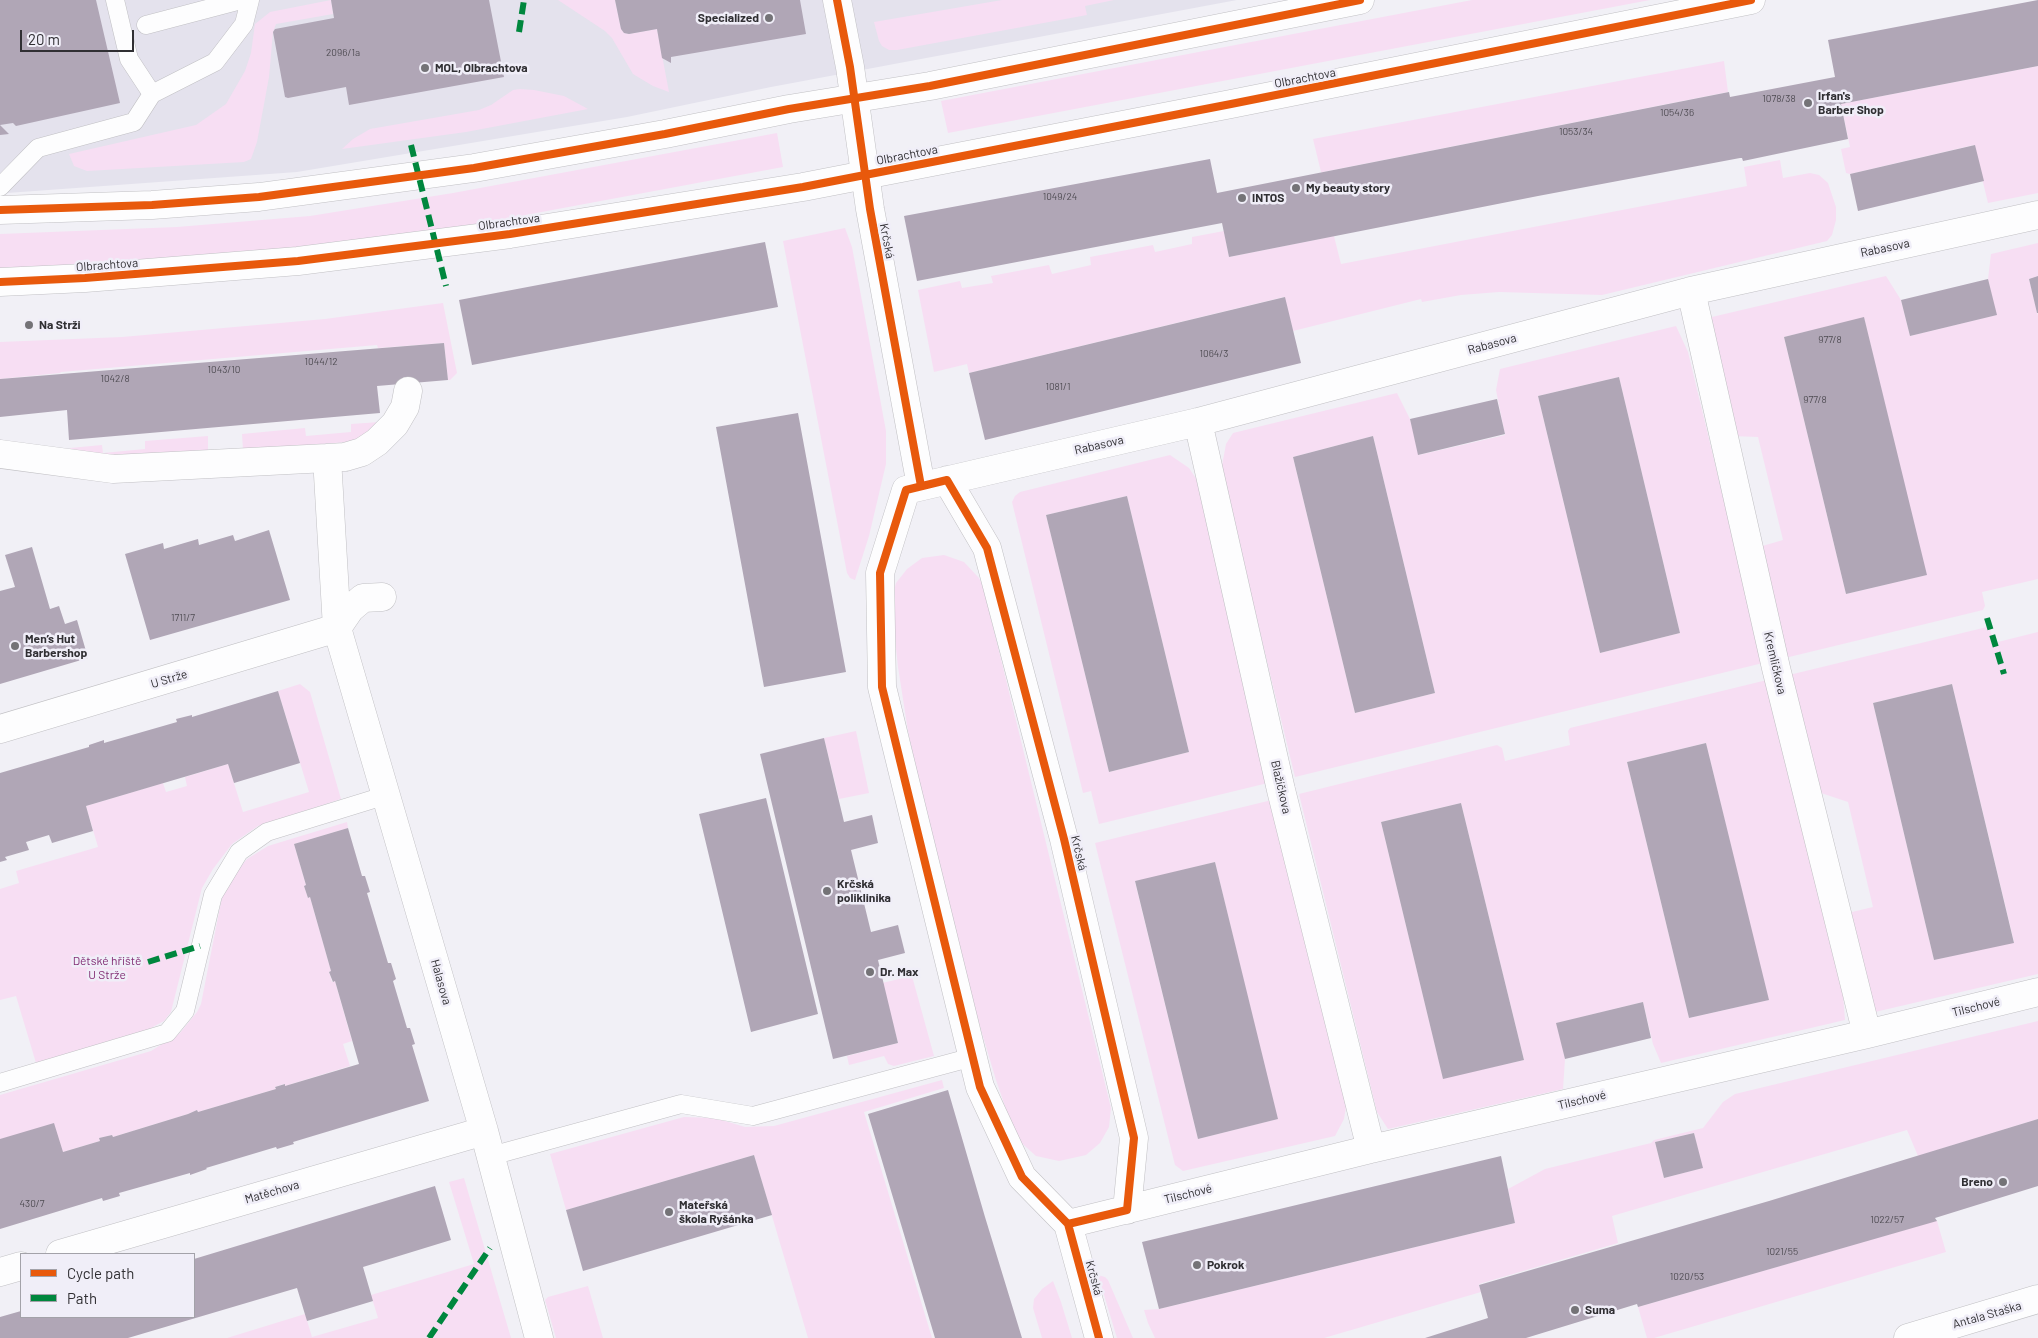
<!DOCTYPE html>
<html>
<head>
<meta charset="utf-8">
<style>
  body { margin:0 }
  #map { position:relative; width:2038px; height:1338px; overflow:hidden; background:#f1f0f6; font-family:Barlow,sans-serif }
  canvas { display:block }
  .legend { position:absolute; left:20px; top:1253px; width:175px; height:65px; box-sizing:border-box; background:#f0eef8; border:1px solid #a3a2a9; margin:0; padding:6px 9px; list-style:none; font-size:15px; color:#302f33 }
  .legend li { display:flex; align-items:center; gap:10px; height:25px }
  .legend b { width:25px; border:1px solid #a3a2a9 }
  .scale { position:absolute; left:20px; top:30px; width:114px; height:22px; box-sizing:border-box; border:2px solid #302f33; border-top:0; padding-left:6px; font-size:15px; line-height:18px; white-space:nowrap; color:#302f33; -webkit-text-stroke:4px #f0eef8; paint-order:stroke }
</style>
</head>
<body>
<div id="map">
<canvas width="2038" height="1338"></canvas>
<ul class="legend">
<li><b style="height:6px;background:#e8590c"></b>Cycle path</li>
<li><b style="height:6px;background:#00873e"></b>Path</li>
</ul>
<div class="scale">20 m</div>
</div>
<script>
const ctx = document.querySelector('canvas').getContext('2d');
ctx.lineJoin = 'round';
function fillPath(path, color) { ctx.fillStyle = color; ctx.fill(path, 'evenodd'); }
const poly = rows => new Path2D(rows.map(r => 'M' + r).join(''));
function stroke(path, color, width, dash) { ctx.strokeStyle = color; ctx.lineWidth = width; ctx.lineCap = dash ? 'butt' : 'round'; ctx.setLineDash(dash || []); ctx.stroke(path); }
function write(font, color, halo, rows, align = 'center') {
  ctx.font = font + ' Barlow,sans-serif'; ctx.lineWidth = 5; ctx.setLineDash([]); ctx.textBaseline = 'middle'; ctx.strokeStyle = halo; ctx.fillStyle = color; for (const [text, x, y, turn = 0] of rows) {
    ctx.save(); ctx.translate(x, y); ctx.rotate((+turn || 0) * Math.PI / 180); ctx.textAlign = isNaN(turn) ? turn : align; if (halo) ctx.strokeText(text, 0, 0); ctx.fillText(text, 0, 0); ctx.restore();
  }
}
fillPath(poly([
  [0,0,1237,0,771,87,627,117,297,172,7,193,0,192]
]), '#e4e2ed');
fillPath(poly([
  [331,0,333,14,276,24,273,32,269,77,257,142,251,159,244,162,87,171,74,166,69,154,196,125,226,104,245,71,251,53,255,24,270,12],
  [558,0,615,0,621,29,624,33,629,34,657,29,669,92,653,86,633,74,612,38,605,31],
  [1002,0,1114,0,1085,6,1087,15,897,50,889,50,882,46,879,41,874,22],
  [1472,0,1650,0,948,133,941,101],
  [1724,61,1728,92,1323,172,1321,172,1313,139],
  [2038,66,2038,193,1988,203,1974,145,1850,174,1846,173,1841,149,1850,147,1841,104],
  [520,89,534,90,564,96,588,109,466,132,342,149,353,139,370,129,479,110,491,105,513,90],
  [777,133,783,167,488,222,324,247,180,261,0,270,0,234,177,227,310,216,453,193],
  [1780,160,1783,178,1810,173,1819,175,1828,183,1836,207,1836,220,1832,235,1827,241,1602,295,1499,292,1461,295,1422,302,1421,299,1293,331,1284,297,969,373,967,364,934,372,918,290,960,281,962,288,993,283,991,276,1049,265,1052,274,1091,265,1090,257,1153,245,1155,252,1192,244,1192,237,1224,231,1229,257,1334,236,1341,264,1747,186,1744,167],
  [845,228,852,247,886,431,886,464,869,536,855,580,850,578,847,573,783,241],
  [2038,243,2038,276,2029,279,2038,316,2038,579,1982,592,1985,606,1983,610,1785,658,1759,547,1783,540,1758,437,1732,436,1709,337,1712,317,1886,276,1901,300,1910,336,1996,315,1988,279,1991,254],
  [1864,318,1926,575,1846,594,1784,337],
  [443,303,457,373,450,380,448,380,444,343,378,348,377,345,61,372,60,373,0,379,0,342,122,337,325,319],
  [1676,326,1688,352,1763,663,1295,777,1221,471,1226,444,1233,433,1397,393,1410,419,1419,455,1505,435,1496,390,1500,369],
  [1619,377,1680,633,1600,653,1538,396],
  [1373,436,1435,693,1355,713,1293,457],
  [380,422,360,441,243,450,242,434,305,428,306,436,351,432,351,424],
  [208,436,208,453,96,461,75,455,70,448,102,445,103,453,145,449,145,441],
  [1170,455,1189,468,1199,483,1272,782,1099,824,1091,791,1083,793,1012,502,1015,496,1020,492],
  [1127,496,1189,752,1109,772,1046,515],
  [944,555,964,562,979,578,983,586,1111,1108,1109,1127,1100,1143,1086,1155,1059,1161,1036,1156,1016,1138,996,1080,962,966,923,805,908,731,898,667,891,601,896,583,907,569,922,558],
  [1987,627,1990,630,1994,643,2038,632,2038,974,1875,1012,1848,913,1873,907,1848,802,1818,792,1789,675],
  [1952,684,2014,942,1934,960,1873,703],
  [1767,680,1843,995,1845,1020,1661,1063,1653,1044,1643,1002,1557,1023,1565,1059,1563,1089,1388,1129,1377,1112,1299,794,1497,745,1502,748,1505,761,1570,745,1568,731,1570,728],
  [1706,743,1768,1000,1689,1018,1627,762],
  [1461,803,1524,1060,1443,1078,1381,822],
  [300,684,310,692,341,799,258,826,232,844,213,869,202,888,171,1012,164,1021,147,1030,36,1063,16,996,0,1000,0,889,19,883,16,871,98,847,86,806,163,783,166,792,187,786,185,777,228,764,243,812,309,792,278,691],
  [856,731,869,793,839,799,824,738],
  [1276,799,1348,1095,1344,1119,1335,1136,1183,1171,1175,1165,1095,843],
  [1215,862,1277,1119,1198,1139,1135,882],
  [347,822,348,828,294,844,306,885,304,886,308,898,310,897,331,971,329,972,332,982,335,981,352,1041,343,1044,350,1066,285,1086,284,1084,275,1087,276,1089,198,1112,197,1110,188,1114,113,1137,112,1135,99,1138,100,1141,63,1152,0,1139,0,1095,151,1051,180,1033,197,1012,201,1004,222,897,238,870,247,859,268,846],
  [912,976,934,1056,894,1066,888,1064,884,1056,849,1065,847,1056,898,1043,882,983],
  [2038,1021,2038,1119,1918,1156,1907,1130,1612,1216,1618,1243,1479,1284,1481,1292,1324,1338,1155,1338,1148,1323,1144,1310,1159,1309,1515,1223,1508,1189,1545,1169,1651,1143,1654,1140,1703,1128,1723,1102,1735,1094],
  [1694,1133,1702,1168,1664,1178,1655,1142],
  [942,1080,944,1088,864,1112,932,1338,808,1338,754,1155,566,1210,550,1154,684,1117,715,1118,745,1127,774,1126],
  [464,1178,511,1338,227,1338,305,1314,312,1337,378,1318,371,1295,474,1264,449,1182],
  [1935,1221,1937,1221,1946,1252,1654,1338,1647,1338,1638,1307],
  [1098,1275,1105,1277,1108,1280,1133,1338,1117,1338],
  [1053,1281,1061,1302,1072,1338,1042,1338,1033,1308,1034,1299,1042,1289],
  [588,1286,603,1338,556,1338,545,1300,548,1297]
]), '#f7def3');
fillPath(poly([
  [0,0,96,0,120,103,16,126,13,123,0,125,9,134,0,135],
  [331,0,489,0,504,77,349,105,346,87,288,98,285,97,273,32,275,29,334,18],
  [615,0,800,0,806,34,671,57,671,63,662,58,657,29,629,34,624,33,621,29],
  [2038,0,2038,66,1841,104,1848,139,1743,161,1742,158,1740,158,1538,196,1229,257,1222,223,917,281,904,216,1210,159,1217,193,1729,92,1730,97,1835,77,1828,40],
  [1975,145,1984,181,1858,211,1850,174],
  [765,242,778,307,472,365,459,300],
  [2038,276,2038,313,2037,313,2029,279],
  [1988,279,1997,315,1910,336,1901,300],
  [1285,297,1301,363,985,440,969,373],
  [1864,317,1927,575,1846,594,1784,337],
  [444,343,448,380,377,386,380,413,69,440,67,410,0,417,0,379],
  [1619,377,1680,633,1600,653,1538,396],
  [1497,399,1505,434,1418,455,1410,419],
  [798,413,846,672,764,687,716,427],
  [1373,436,1435,693,1355,713,1293,457],
  [1127,496,1189,752,1109,772,1046,515],
  [269,530,290,600,150,640,125,554,163,543,164,549,198,539,199,545,233,535,235,541],
  [32,547,50,609,59,606,65,624,77,620,88,658,0,684,0,591,15,587,5,555],
  [1952,684,2014,943,1934,960,1873,703],
  [278,691,300,763,234,783,228,764,86,806,93,831,52,843,49,835,26,842,29,850,5,857,7,860,0,862,0,773,89,747,89,745,104,740,104,743,177,722,176,719,192,715,192,717],
  [824,738,844,822,872,815,878,843,851,850,871,932,898,925,905,953,878,960,898,1043,833,1059,760,754],
  [1706,743,1769,1000,1689,1018,1627,762],
  [766,798,818,1014,751,1032,699,814],
  [1461,803,1524,1060,1443,1079,1381,822],
  [348,828,362,876,365,876,370,892,367,893,388,963,391,963,396,979,393,981,407,1028,410,1028,415,1044,412,1045,429,1101,293,1142,294,1144,277,1149,276,1147,206,1168,207,1169,190,1175,190,1173,119,1193,120,1196,103,1201,102,1198,0,1229,0,1139,54,1123,63,1152,100,1141,99,1138,112,1135,113,1137,188,1114,197,1110,198,1112,276,1089,275,1087,285,1084,285,1086,359,1064,335,981,333,982,329,972,331,971,310,897,308,898,304,886,306,885,294,844],
  [1215,862,1278,1119,1198,1139,1135,881],
  [1643,1002,1651,1038,1565,1059,1556,1023],
  [948,1090,985,1217,1022,1338,935,1338,868,1114],
  [2038,1119,2038,1186,1935,1218,1937,1221,1638,1307,1637,1304,1526,1338,1425,1338,1488,1318,1479,1285,1769,1201],
  [1694,1133,1703,1168,1664,1178,1655,1142],
  [754,1155,772,1215,583,1271,566,1210],
  [1501,1156,1515,1223,1159,1309,1142,1242],
  [435,1186,451,1240,363,1267,373,1301,307,1321,297,1288,128,1338,0,1338,0,1317,21,1311,21,1317,194,1317,194,1259]
]), '#b0a6b6');
const lane = poly([
  [115,0,129,59,152,94],
  [146,25,241,0],
  [0,187,38,148,134,122,152,94,215,62,244,24,250,0],
  [0,1083,167,1033,185,1011,213,895,239,852,267,832,387,795],
  [491,1156,681,1104,753,1116,973,1057]
]);
const street = poly([
  [837,0,850,67,870,209,921,486],
  [1691,291,1776,668,1867,1034],
  [1198,422,1281,790,1371,1149],
  [0,454,113,469,327,458,337,628,484,1131,539,1338],
  [327,458,345,457,362,452,377,442,395,424,405,407,408,391],
  [947,480,987,548,1064,839,1134,1138,1127,1210],
  [0,729,337,628,350,609,363,598,382,597],
  [1068,1224,1371,1149,1867,1034,2038,992],
  [60,1254,484,1131],
  [0,1272,21,1266],
  [1099,1338,1068,1224,1022,1177,980,1087,882,687,880,573,906,490,1198,422,1691,291,2038,215]
]);
const secondary = poly([
  [0,210,152,205,259,197,474,168,665,134,789,109,930,86,1360,0],
  [0,282,85,278,298,261,510,234,803,187,1231,104,1751,0],
  [1908,1338,2038,1299]
]);
stroke(lane, '#c1c0c4', 19);
stroke(street, '#c1c0c4', 29);
stroke(secondary, '#c1c0c4', 29);
stroke(lane, '#fdfdfe', 18);
stroke(street, '#fdfdfe', 28);
stroke(secondary, '#fdfdfe', 28);
stroke(poly([
  [519,32,524,0],
  [411,145,446,286],
  [1987,618,2004,674],
  [148,962,200,946],
  [429,1338,490,1248]
]), '#00873e', 6, [12, 6]);
stroke(poly([
  [837,0,850,67,870,209,921,486],
  [0,210,152,205,259,197,474,168,665,134,789,109,930,86,1360,0],
  [0,282,85,278,298,261,510,234,803,187,1231,104,1751,0],
  [1068,1224,1127,1210,1134,1138,1064,839,987,548,947,480,906,490,880,573,882,687,980,1087,1022,1177,1068,1224,1099,1338]
]), '#e8590c', 8);
for (const [x, y, r, color] of [
  [769,18,5,"#747377"],
  [425,68,5,"#747377"],
  [1808,103,5,"#747377"],
  [1296,188,5,"#747377"],
  [1242,198,5,"#747377"],
  [29,325,5,"#747377"],
  [15,646,5,"#747377"],
  [827,891,5,"#747377"],
  [870,972,5,"#747377"],
  [2003,1182,5,"#747377"],
  [669,1212,5,"#747377"],
  [1197,1265,5,"#747377"],
  [1575,1310,5,"#747377"]
]) { const dot = new Path2D(); dot.arc(x, y, r, 0, 2 * Math.PI); ctx.fillStyle = color; ctx.fill(dot); stroke(dot, '#f0eef8', 2); }
write('10px', '#504d54', null, [
  ["2096/1a",343,53],
  ["1078/38",1779,99],
  ["1054/36",1677,113],
  ["1053/34",1576,132],
  ["1049/24",1060,197],
  ["977/8",1830,340],
  ["1064/3",1214,354],
  ["1044/12",321,362],
  ["1043/10",224,370],
  ["1042/8",115,379],
  ["1081/1",1058,387],
  ["977/8",1815,400],
  ["1711/7",183,618],
  ["430/7",32,1204],
  ["1022/57",1887,1220],
  ["1021/55",1782,1252],
  ["1020/53",1687,1277]
]);
write('bold 12px', '#302f33', '#f0eef8', [
  ["Specialized",759,18,"right"],
  ["MOL, Olbrachtova",435,68],
  ["Irfan's",1818,96],
  ["Barber Shop",1818,110],
  ["My beauty story",1306,188],
  ["INTOS",1252,198],
  ["Na Strži",39,325],
  ["Men’s Hut",25,639],
  ["Barbershop",25,653],
  ["Krčská",837,884],
  ["poliklinika",837,898],
  ["Dr. Max",880,972],
  ["Breno",1993,1182,"right"],
  ["Mateřská",679,1205],
  ["škola Ryšánka",679,1219],
  ["Pokrok",1207,1265],
  ["Suma",1585,1310]
], 'left');
write('12px', '#302f33', '#f0eef8', [
  ["Olbrachtova",1305,78,-11],
  ["Olbrachtova",907,155,-11],
  ["Olbrachtova",509,222,-8],
  ["Krčská",887,241,79],
  ["Rabasova",1885,248,-12],
  ["Olbrachtova",107,265,-4],
  ["Rabasova",1492,344,-15],
  ["Rabasova",1099,445,-13],
  ["Kremličkova",1775,663,77],
  ["U Strže",169,679,-17],
  ["Blažíčkova",1281,787,77],
  ["Krčská",1079,853,77],
  ["Halasova",441,982,74],
  ["Tilschové",1976,1007,-14],
  ["Tilschové",1582,1100,-13],
  ["Matěchova",272,1192,-16],
  ["Tilschové",1188,1194,-14],
  ["Krčská",1094,1278,75],
  ["Antala Staška",1987,1315,-16]
]);
write('12px', '#822f75', '#f0eef8', [
  ["Dětské hřiště",107,961],
  ["U Strže",107,975]
]);
</script>
</body>
</html>
